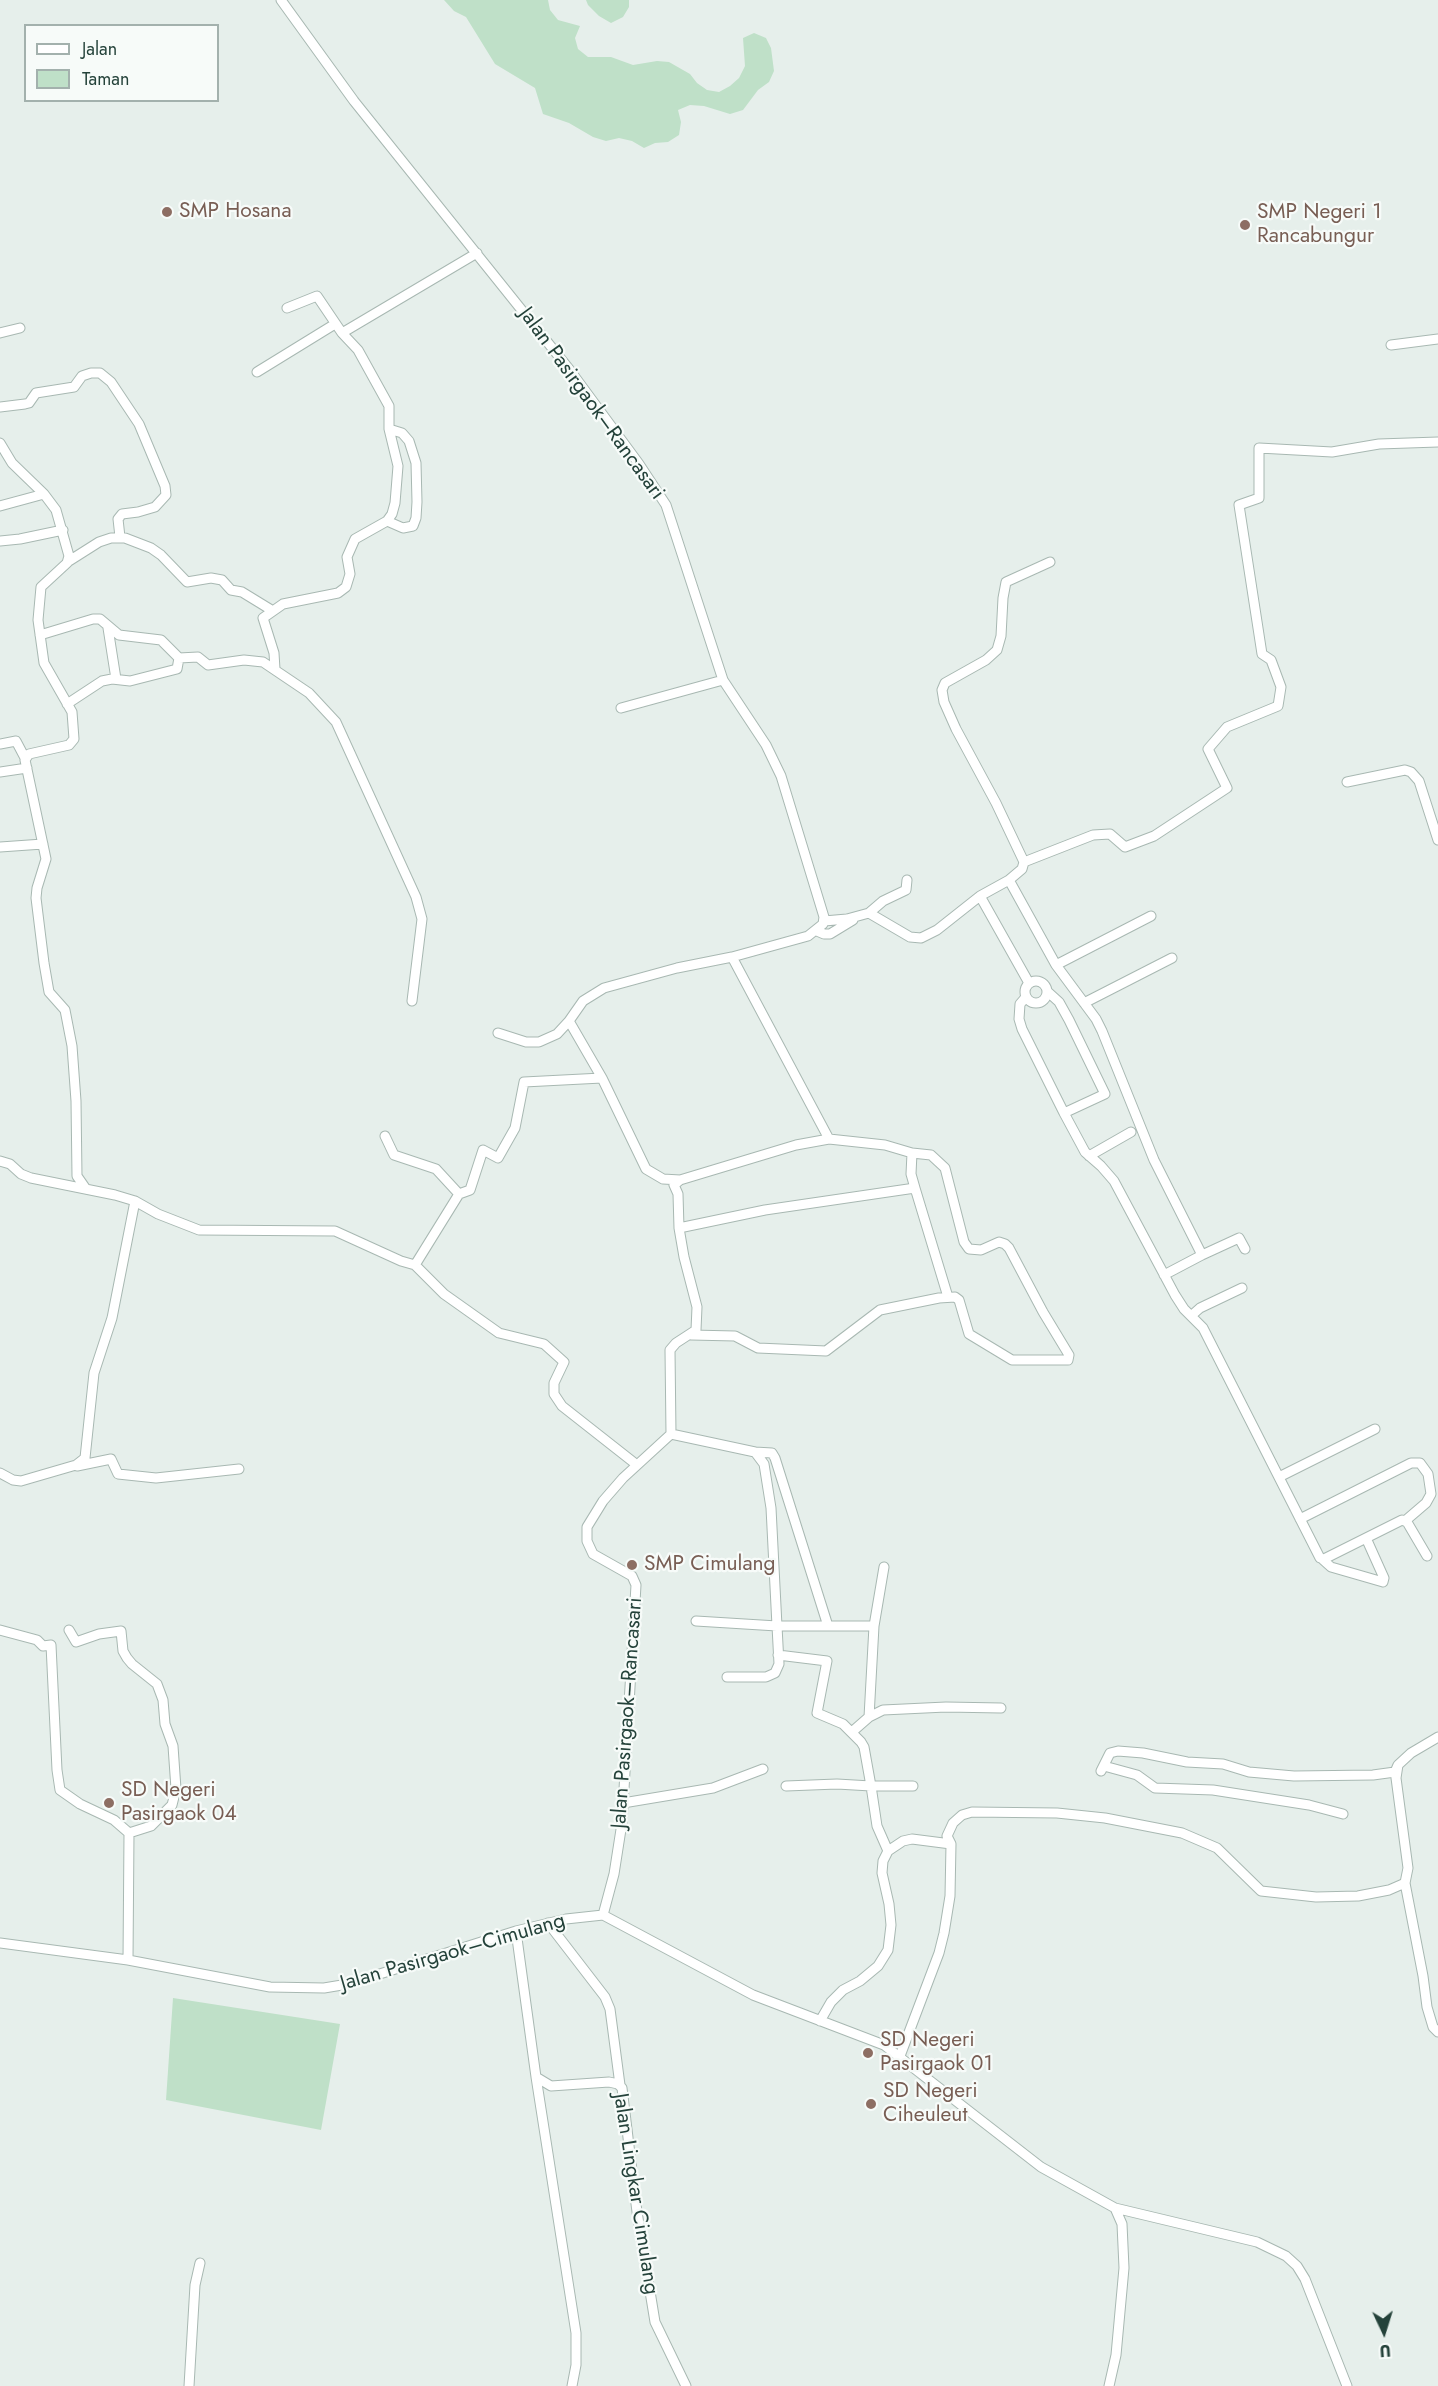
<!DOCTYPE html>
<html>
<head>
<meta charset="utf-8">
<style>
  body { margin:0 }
  #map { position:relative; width:1438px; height:2386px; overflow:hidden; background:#e6efeb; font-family:Jost,sans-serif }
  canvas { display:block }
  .legend { position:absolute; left:24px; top:24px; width:195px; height:78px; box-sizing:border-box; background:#f7fbf9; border:2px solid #a3b1ad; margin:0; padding:8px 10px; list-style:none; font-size:18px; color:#24423a }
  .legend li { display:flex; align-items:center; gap:12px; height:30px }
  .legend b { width:30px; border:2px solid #a3b1ad }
  .north { position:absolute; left:1354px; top:2302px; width:60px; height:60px; -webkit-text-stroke:4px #f7fbf9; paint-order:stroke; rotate:176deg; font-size:16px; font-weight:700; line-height:24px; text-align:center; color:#24423a }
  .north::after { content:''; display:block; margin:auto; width:21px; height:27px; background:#24423a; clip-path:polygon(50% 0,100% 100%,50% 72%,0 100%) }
</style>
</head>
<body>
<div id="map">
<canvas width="1438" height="2386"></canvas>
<ul class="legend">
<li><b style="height:8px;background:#fff"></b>Jalan</li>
<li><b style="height:16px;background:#bfe0c8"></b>Taman</li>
</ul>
<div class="north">U</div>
</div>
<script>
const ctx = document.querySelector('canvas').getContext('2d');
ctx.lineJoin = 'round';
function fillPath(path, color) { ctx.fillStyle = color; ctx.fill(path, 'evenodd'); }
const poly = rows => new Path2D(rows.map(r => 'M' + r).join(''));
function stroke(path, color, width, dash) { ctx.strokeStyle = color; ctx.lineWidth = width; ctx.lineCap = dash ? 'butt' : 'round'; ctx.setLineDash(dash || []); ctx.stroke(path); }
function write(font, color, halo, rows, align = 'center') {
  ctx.font = font + ' Jost,sans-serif'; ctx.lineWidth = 4.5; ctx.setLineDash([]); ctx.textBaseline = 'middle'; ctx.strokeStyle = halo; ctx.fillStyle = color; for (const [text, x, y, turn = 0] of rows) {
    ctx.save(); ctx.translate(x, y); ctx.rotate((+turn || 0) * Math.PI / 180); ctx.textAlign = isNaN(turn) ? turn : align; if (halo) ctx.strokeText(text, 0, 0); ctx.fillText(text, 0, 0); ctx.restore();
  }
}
fillPath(poly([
  [444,0,548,0,550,10,558,20,580,26,575,38,578,49,588,57,611,57,633,65,657,61,669,62,690,74,697,83,707,90,719,92,730,86,739,78,745,66,743,38,754,33,766,38,771,48,774,71,769,82,758,90,743,110,730,114,704,106,690,105,678,110,681,122,679,135,668,142,655,143,644,148,632,141,619,138,606,141,593,137,569,123,543,114,535,88,495,64,466,17,454,11],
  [586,0,629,0,629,7,623,17,611,23,599,16,588,5],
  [173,1998,340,2024,321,2130,166,2100]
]), '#bfe0c8');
const minor = poly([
  [281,0,354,101,569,369,639,464,666,505,723,680,766,745,781,776,824,917,823,924,808,936,732,957,677,968,604,988,583,1001,569,1021,602,1078,646,1169,663,1179,680,1180,674,1185,678,1194,679,1228,684,1257,697,1307,696,1330,676,1343,670,1350,671,1434,623,1478,603,1501,587,1527,587,1541,593,1554,632,1576,636,1585,622,1823,614,1874,603,1915],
  [0,333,20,328],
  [342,333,477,253],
  [1391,345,1438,339],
  [257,372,335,324],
  [0,407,25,404,29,403,36,393,74,387,82,376,91,373,100,373,111,382,139,424,165,486,166,495,155,507,138,512,122,514,118,519,120,537],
  [0,443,12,463,44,494,56,510,69,556,67,563,41,587,38,620,44,663,72,712,74,739,69,745,29,754,25,760,46,859,37,888,36,898,44,963,49,992,65,1010,72,1046,76,1101,77,1176,86,1189],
  [0,506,44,494],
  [387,521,403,528,413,526,416,518,417,502,416,463,409,441,402,433,389,429],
  [0,541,20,539,63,530],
  [69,561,99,542,111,538,125,538,151,548,161,555,187,582,211,578,222,580,231,590,242,592,273,611],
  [108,628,116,679],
  [40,635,93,619,100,619,119,635,161,640,179,658,198,657,208,665,244,660,263,662,309,693,336,722,416,897,422,919,412,1001],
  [275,669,274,653,263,618,283,604,338,593,346,587,350,574,347,557,355,539,387,521,392,514,395,503,398,466,389,429,389,406,358,350,342,333,317,296,287,308],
  [67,704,102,681,112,679,130,681,177,669,179,658],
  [621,708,723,680],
  [0,744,16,741,25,758],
  [0,772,27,768],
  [1347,782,1405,770,1411,772,1419,781,1438,840],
  [0,847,43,844],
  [1024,862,1093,835,1110,834,1125,847,1154,836,1227,788,1208,749,1227,727,1278,706,1281,687,1271,660,1262,654,1239,505,1259,498,1259,448,1332,452,1379,444,1438,442],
  [1009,880,1022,869,1024,862,996,803,956,729,944,702,942,690,945,683,986,660,997,650,1001,636,1003,598,1006,582,1050,562],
  [980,896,1029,983],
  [869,913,883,901,906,890,907,880],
  [824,921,847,919,869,913,910,937,921,938,937,930,980,896,1009,880,1056,965,1096,1019,1102,1031,1154,1160,1202,1255,1164,1275],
  [817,931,824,934,830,934,853,920],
  [732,957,829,1139],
  [1056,965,1151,916],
  '1025 992a11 11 0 1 1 22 0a11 11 0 1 1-22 0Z',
  [1048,992,1059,1002,1069,1020,1105,1094,1064,1113],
  [1026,997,1020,1004,1019,1019,1022,1029,1064,1113,1085,1152,1101,1166,1114,1181,1175,1295,1184,1309,1203,1328,1320,1558,1324,1559,1402,1520,1407,1522,1427,1556],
  [1084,1003,1172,958],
  [498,1033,526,1042,539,1042,557,1034,569,1021],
  [385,1136,394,1155,436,1169,459,1194],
  [1089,1156,1131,1132],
  [0,1161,10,1164,21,1174,31,1178,115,1195,135,1201,158,1214,199,1230,335,1231,401,1261,415,1265,459,1194,470,1190,483,1150,498,1158,515,1128,524,1082,602,1078],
  [915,1188,948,1297],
  [679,1228,765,1210,915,1188,911,1174,912,1153,885,1145,829,1139,796,1145,680,1180],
  [1202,1255,1239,1238,1245,1249],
  [415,1265,444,1294,499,1333,544,1344,564,1362,554,1383,554,1394,562,1406,637,1465],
  [1191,1316,1200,1308,1242,1288],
  [691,1335,735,1336,758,1348,826,1351,880,1310,939,1298,955,1297,959,1300,969,1334,1012,1360,1068,1360,1069,1355,1043,1312,1009,1248,1005,1244,999,1242,981,1250,969,1249,964,1242,945,1168,931,1155,912,1153],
  [671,1434,755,1452,764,1464,771,1508,777,1626,696,1621],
  [755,1452,772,1453,775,1458,828,1626],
  [77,1466,111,1459,118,1474,156,1478,239,1469],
  [0,1473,13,1480,21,1481,76,1465,85,1458,94,1373,112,1318,135,1201],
  [1279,1477,1375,1429],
  [1300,1519,1411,1463,1420,1463,1428,1474,1431,1494,1426,1503,1405,1521],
  [1321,1558,1331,1567,1383,1582,1384,1578,1366,1538],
  [0,1630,37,1640,43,1646,51,1645,57,1770,60,1790,80,1804,114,1820,129,1833,128,1960],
  [69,1630,76,1642,99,1634,121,1631,123,1651,127,1658,132,1664,157,1684,163,1700,165,1724,173,1746,176,1789,172,1805,151,1826,129,1833],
  [778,1655,827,1661,817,1713,843,1724,861,1742,864,1747,871,1786,837,1784,786,1786],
  [727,1677,766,1677,775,1673,779,1664,777,1626,874,1626],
  [869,1717,874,1626,884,1567],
  [853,1731,869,1717,883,1710,946,1707,1001,1708],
  [1104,1766,1137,1775,1155,1788,1213,1790,1309,1805,1343,1814],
  [1101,1771,1110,1753,1118,1751,1143,1753,1187,1762,1223,1764,1249,1772,1294,1776,1373,1775,1395,1772,1398,1765],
  [623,1803,713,1788,763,1769],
  [888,1851,877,1826,871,1786,913,1786],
  [1405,1883,1423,1976,1427,2007,1433,2027,1438,2032],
  [548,1923,605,1997,610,2009,620,2085],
  [516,1931,536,2077,551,2086,609,2082,618,2084,622,2088,637,2212,655,2322,686,2386],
  [0,1943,128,1960,270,1987,324,1988,348,1984,516,1931,566,1919,603,1915,753,1995,884,2045,1041,2167,1115,2208,1122,2224,1124,2268,1116,2355,1109,2386],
  [820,2021,831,2002,843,1990,860,1981,878,1966,888,1950,891,1925,889,1904,882,1873,883,1861,888,1851,903,1841,912,1839,951,1844],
  [900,2056,939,1953,944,1933,950,1896,951,1844,947,1836,953,1823,962,1815,972,1812,1057,1813,1105,1818,1182,1833,1217,1848,1261,1891,1316,1897,1358,1896,1389,1890,1405,1883,1408,1868,1396,1778,1398,1765,1411,1753,1438,1737],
  [536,2077,576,2333,576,2365,572,2386],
  [1115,2208,1257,2242,1286,2256,1297,2266,1305,2279,1347,2386],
  [189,2386,195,2285,200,2263]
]);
stroke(minor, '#a8b8b2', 11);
stroke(minor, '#fff', 9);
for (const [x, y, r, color] of [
  [167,212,6,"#8d6e63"],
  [1245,225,6,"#8d6e63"],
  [632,1565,6,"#8d6e63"],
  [109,1803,6,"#8d6e63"],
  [868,2053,6,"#8d6e63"],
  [871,2104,6,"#8d6e63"]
]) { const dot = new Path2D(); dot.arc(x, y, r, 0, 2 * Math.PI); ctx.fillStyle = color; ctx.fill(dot); stroke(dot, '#f7fbf9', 2); }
write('21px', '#785e54', '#f7fbf9', [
  ["SMP Hosana",179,212],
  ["SMP Negeri 1",1257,213],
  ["Rancabungur",1257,237],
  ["SMP Cimulang",644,1565],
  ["SD Negeri",121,1791],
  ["Pasirgaok 04",121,1815],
  ["SD Negeri",880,2041],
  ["Pasirgaok 01",880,2065],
  ["SD Negeri",883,2092],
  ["Ciheuleut",883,2116]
], 'left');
write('21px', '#24423a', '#f7fbf9', [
  ["Jalan Pasirgaok–Rancasari",591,404,54],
  ["Jalan Pasirgaok–Rancasari",628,1713,-86],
  ["Jalan Pasirgaok–Cimulang",453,1953,-16],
  ["Jalan Lingkar Cimulang",635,2194,81]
]);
</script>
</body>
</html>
